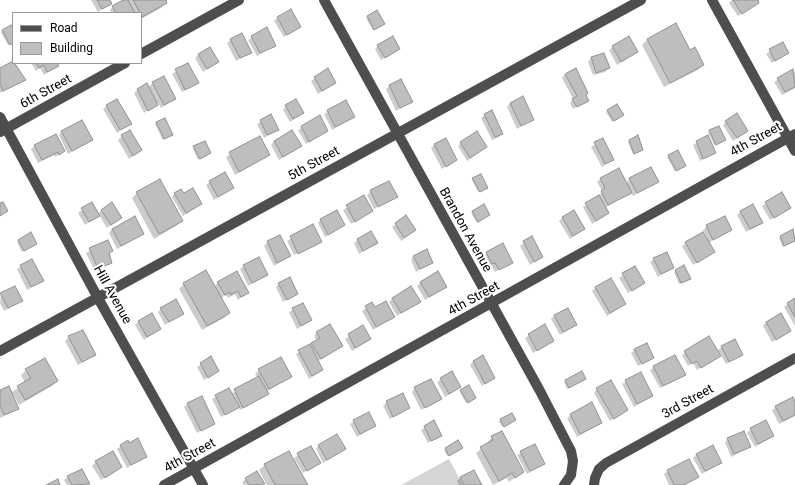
<!DOCTYPE html>
<html>
<head>
<meta charset="utf-8">
<style>
  body { margin:0 }
  #map { position:relative; width:795px; height:485px; overflow:hidden; background:#fff; font-family:Roboto,sans-serif }
  canvas { display:block }
  .legend { position:absolute; left:12px; top:12px; width:130px; height:52px; box-sizing:border-box; background:#fff; border:1px solid #999; margin:0; padding:5px 7px; list-style:none; font-size:12px; color:#000 }
  .legend li { display:flex; align-items:center; gap:8px; height:20px }
  .legend b { width:20px; border:1px solid #999 }
</style>
</head>
<body>
<div id="map">
<canvas width="795" height="485"></canvas>
<ul class="legend">
<li><b style="height:5px;background:#4e4e4e"></b>Road</li>
<li><b style="height:11px;background:#bebebe"></b>Building</li>
</ul>
</div>
<script>
const ctx = document.querySelector('canvas').getContext('2d');
ctx.lineJoin = 'round';
function fillPath(path, color) { ctx.fillStyle = color; ctx.fill(path, 'evenodd'); }
const poly = rows => new Path2D(rows.map(r => 'M' + r).join(''));
function stroke(path, color, width, dash) { ctx.strokeStyle = color; ctx.lineWidth = width; ctx.lineCap = dash ? 'butt' : 'round'; ctx.setLineDash(dash || []); ctx.stroke(path); }
function write(font, color, halo, rows, align = 'center') {
  ctx.font = font + ' Roboto,sans-serif'; ctx.lineWidth = 4; ctx.setLineDash([]); ctx.textBaseline = 'middle'; ctx.strokeStyle = halo; ctx.fillStyle = color; for (const [text, x, y, turn = 0] of rows) {
    ctx.save(); ctx.translate(x, y); ctx.rotate((+turn || 0) * Math.PI / 180); ctx.textAlign = isNaN(turn) ? turn : align; if (halo) ctx.strokeText(text, 0, 0); ctx.fillText(text, 0, 0); ctx.restore();
  }
}
fillPath(poly([
  [449,459,463,485,401,485]
]), '#d5d5d5');
fillPath(poly([
  [91,0,109,0,111,3,98,12],
  [125,0,165,0,166,2,161,8,141,19,141,13,111,13,110,10,113,6],
  [732,0,756,0,754,6,738,16,729,3],
  [376,11,382,25,373,30,366,18],
  [278,17,300,27,284,37,274,21],
  [11,26,13,30,13,43,8,45,1,32],
  [266,28,275,45,257,56,248,40],
  [628,37,637,52,617,65,609,50],
  [231,40,251,52,236,61,227,43],
  [647,40,689,51,703,65,698,70,664,87,642,45],
  [782,43,788,53,772,63,766,54],
  [378,46,399,49,381,60,375,49],
  [198,55,217,62,203,72,195,58],
  [591,58,609,68,605,72,593,75,588,62],
  [15,63,25,80,0,93,0,69],
  [31,63,56,63,58,66,44,75,40,68,36,71],
  [188,64,197,83,182,92,172,74],
  [328,70,335,83,318,94,311,81],
  [793,70,795,73,795,88,782,95,774,82],
  [565,74,585,95,587,101,573,109,570,103,573,99,562,78],
  [153,83,175,99,161,108,158,103,144,113,134,93,147,84,148,87],
  [389,86,411,102,396,111,386,89],
  [346,102,354,117,332,130,324,114],
  [510,103,533,119,517,129,507,107],
  [107,106,130,123,117,133,103,109],
  [286,106,303,113,290,122,283,110],
  [608,111,621,116,612,122,606,112],
  [485,115,502,133,499,137,492,140,481,118],
  [271,116,278,130,264,138,257,124],
  [319,117,327,131,306,144,298,130],
  [726,122,747,131,733,141,723,125],
  [157,123,172,135,163,140,155,124],
  [62,131,92,140,68,154,59,135],
  [710,131,725,140,714,145,708,132],
  [122,136,141,150,129,159,118,140],
  [260,137,269,155,235,175,226,157],
  [708,137,715,152,700,161,693,145],
  [602,139,613,159,602,167,591,147],
  [629,140,641,151,633,154,628,142],
  [274,141,301,146,279,160,271,145],
  [461,143,486,147,467,161,458,146],
  [434,145,456,160,442,169,431,148],
  [35,146,64,151,55,157,54,155,38,163,31,149],
  [194,147,210,153,198,160,193,149],
  [669,156,685,166,675,171,667,157],
  [473,178,486,188,478,192,472,180],
  [601,178,626,183,630,179,657,182,633,196,631,192,605,208,608,213,592,224,583,207,599,197,602,191,597,182],
  [210,182,233,188,214,200,206,185],
  [371,191,397,197,374,209,367,195],
  [137,193,182,221,176,226,154,239,132,198],
  [175,193,183,194,201,204,183,216,172,197],
  [782,194,790,208,770,220,762,206],
  [364,196,372,211,351,224,343,210],
  [92,203,98,214,102,210,120,218,107,228,99,215,85,225,78,213],
  [741,211,762,223,746,232,737,215],
  [473,212,489,215,477,223,471,213],
  [406,217,415,230,401,241,392,227],
  [563,217,584,229,570,239,559,221],
  [321,219,344,225,325,237,318,223],
  [313,225,321,241,294,255,287,241],
  [707,226,731,230,708,243,714,252,693,265,682,246,686,243,707,238,703,230],
  [112,229,143,234,117,249,109,233],
  [793,231,795,240,783,247,779,238],
  [30,234,34,245,22,252,17,242],
  [532,237,542,257,530,265,520,246],
  [358,240,376,243,359,254,354,243],
  [107,241,112,250,108,254,111,262,95,272,86,253],
  [268,242,289,256,274,266,264,246],
  [487,253,512,262,495,272,491,265,489,267,484,256],
  [414,256,432,262,416,272,411,260],
  [654,259,673,267,658,277,650,262],
  [32,260,42,281,27,290,17,269],
  [244,266,267,275,248,286,240,269],
  [684,267,688,280,679,284,674,272],
  [634,268,643,283,628,293,619,278],
  [421,282,446,287,425,300,417,286],
  [218,283,248,292,238,300,235,294,228,298,226,295,221,298,229,313,224,318,202,330,179,289,184,284,214,287],
  [279,284,297,294,283,302,276,287],
  [596,287,625,304,607,316,592,291],
  [1,294,22,301,4,311,0,303],
  [392,299,419,302,397,316,389,302],
  [795,299,795,326,784,307],
  [372,303,375,308,393,316,373,330,362,311],
  [303,304,311,320,297,329,289,312],
  [161,309,183,313,165,325,158,312],
  [555,315,576,325,560,335,551,319],
  [139,321,160,329,144,340,135,325],
  [766,322,790,331,772,342,763,326],
  [545,326,553,340,533,353,525,338],
  [363,327,370,339,352,351,345,339],
  [317,332,342,346,318,361,322,370,309,379,296,354,317,341,314,336],
  [69,337,95,355,78,365,65,341],
  [722,347,741,355,726,364,718,350],
  [635,350,653,358,638,366,631,353],
  [685,352,719,356,697,370,693,363,688,366,682,355],
  [211,358,218,371,204,380,197,367],
  [474,361,493,378,482,386,470,365],
  [654,367,684,375,660,388,650,370],
  [26,370,57,381,52,386,19,405,12,392,25,383,21,375],
  [259,370,291,376,266,392,268,394,264,397,240,410,238,407,221,417,212,399,229,390,231,394,258,378,255,374],
  [451,372,460,387,445,397,437,382],
  [582,372,584,380,567,389,564,382],
  [640,374,652,396,634,407,622,384],
  [415,388,441,399,421,410,412,392],
  [597,389,627,410,610,421,594,393],
  [0,391,17,409,0,418],
  [461,391,474,399,466,403,460,392],
  [387,402,409,408,390,419,383,406],
  [188,404,214,423,197,433,184,407],
  [795,404,795,416,779,424,772,410,776,407],
  [512,414,513,422,502,427,499,421],
  [571,415,601,423,577,437,567,418],
  [354,421,375,426,357,437,350,424],
  [434,422,441,435,428,443,421,430],
  [751,429,773,436,755,447,747,433],
  [492,437,523,472,509,482,507,478,493,485,476,453,488,444,487,443],
  [728,439,750,447,731,457,725,442],
  [458,441,460,449,447,456,444,450],
  [319,445,345,449,323,463,316,449],
  [535,445,544,464,527,474,517,455],
  [121,446,146,456,127,468,117,449],
  [310,447,319,463,303,473,294,458],
  [697,454,721,463,702,474,693,458],
  [96,462,121,467,101,480,92,466],
  [265,465,307,485,267,485,259,470],
  [668,471,697,477,685,485,669,485,664,474],
  [256,472,263,484,244,485,242,482],
  [68,477,89,484,67,485,64,480],
  [460,478,481,485,459,485,457,481]
]), '#0003');
const building = poly([
  [97,0,110,0,112,4,102,9,97,0],
  [123,0,128,0,135,13,116,13,112,6,123,0],
  [133,0,166,0,167,3,142,17,133,0],
  [733,0,758,0,759,3,742,14,733,0],
  [291,9,301,27,287,35,277,17,291,9],
  [377,10,385,24,374,30,367,16,377,10],
  [676,23,690,50,695,47,704,65,670,83,647,39,676,23],
  [11,25,13,28,13,43,10,45,2,30,11,25],
  [267,27,276,46,260,53,251,36,267,27],
  [242,33,252,53,240,58,230,39,242,33],
  [393,36,400,49,385,58,377,45,393,36],
  [629,36,638,52,621,62,612,46,629,36],
  [783,42,789,53,775,61,769,49,783,42],
  [210,47,219,62,207,69,198,54,210,47],
  [604,53,610,68,596,73,591,57,604,53],
  [13,61,26,80,3,91,0,84,0,68,13,61],
  [36,63,57,63,59,66,47,72,44,65,39,68,36,63],
  [188,63,199,83,185,90,175,69,188,63],
  [328,68,336,83,322,91,314,77,328,68],
  [576,68,588,93,586,95,589,101,577,107,572,99,577,96,565,74,576,68],
  [793,69,795,87,785,92,777,78,793,69],
  [164,76,176,99,164,105,152,82,164,76],
  [401,79,413,102,400,108,389,85,401,79],
  [147,83,158,105,148,111,137,89,147,83],
  [523,96,534,120,521,126,510,103,523,96],
  [117,99,132,124,120,130,106,105,117,99],
  [296,99,304,113,293,119,285,105,296,99],
  [346,100,355,117,335,127,327,110,346,100],
  [617,104,624,115,614,121,607,110,617,104],
  [492,110,503,134,495,137,484,114,492,110],
  [737,113,748,131,737,138,725,121,737,113],
  [271,114,279,130,267,135,260,120,271,114],
  [320,115,328,131,309,142,301,126,320,115],
  [165,118,173,135,164,139,156,122,165,118],
  [82,120,93,140,72,151,61,131,82,120],
  [719,126,726,140,716,145,709,130,719,126],
  [130,130,142,150,133,156,121,135,130,130],
  [292,130,302,146,283,157,274,141,292,130],
  [477,131,487,147,470,158,460,142,477,131],
  [56,134,65,151,59,155,58,152,42,160,34,145,56,134],
  [638,135,643,150,634,154,629,140,638,135],
  [708,135,716,153,703,159,696,141,708,135],
  [260,136,270,155,239,172,229,152,260,136],
  [446,138,457,160,446,167,434,144,446,138],
  [603,138,614,160,605,164,594,142,603,138],
  [205,141,211,153,200,159,193,146,205,141],
  [678,150,686,166,676,171,668,155,678,150],
  [651,167,659,182,637,193,629,178,651,167],
  [619,168,632,193,608,205,601,191,605,188,600,178,619,168],
  [225,172,234,188,218,197,209,181,225,172],
  [481,174,488,188,480,192,472,178,481,174],
  [160,179,183,221,159,234,136,192,160,179],
  [389,181,398,197,378,207,370,190,389,181],
  [193,188,202,204,186,213,174,193,181,189,184,193,193,188],
  [782,192,791,208,774,218,765,202,782,192],
  [364,195,373,211,355,222,346,205,364,195],
  [599,195,609,213,596,221,585,203,599,195],
  [3,202,8,211,0,216,0,203,3,202],
  [92,202,100,216,89,222,81,208,92,202],
  [112,202,122,218,111,225,101,210,112,202],
  [484,204,490,215,478,222,472,211,484,204],
  [753,204,763,223,750,229,740,211,753,204],
  [337,210,345,225,328,235,320,219,337,210],
  [574,210,585,229,573,236,562,217,574,210],
  [406,215,416,230,404,238,395,223,406,215],
  [135,216,144,234,121,246,112,229,135,216],
  [725,216,732,230,713,240,706,225,725,216],
  [313,224,322,242,298,254,290,236,313,224],
  [793,229,795,241,784,246,780,236,793,229],
  [371,231,378,243,363,251,357,239,371,231],
  [31,232,37,244,24,251,18,240,31,232],
  [703,232,715,252,697,263,685,242,703,232],
  [280,235,291,256,277,263,267,241,280,235],
  [532,236,543,257,534,262,523,241,532,236],
  [108,240,113,251,109,253,112,263,98,269,89,248,108,240],
  [503,243,513,263,499,270,495,263,492,264,486,252,503,243],
  [427,249,433,263,420,269,413,256,427,249],
  [667,252,674,268,661,274,653,258,667,252],
  [259,257,268,275,252,283,243,265,259,257],
  [32,259,44,281,31,287,20,265,32,259],
  [684,265,691,279,681,283,675,270,684,265],
  [635,266,645,283,632,291,622,273,635,266],
  [206,270,230,313,207,326,183,283,206,270],
  [237,271,249,293,241,297,238,291,231,295,230,292,225,295,217,282,237,271],
  [438,271,447,287,429,297,420,282,438,271],
  [290,277,298,294,287,300,278,283,290,277],
  [611,278,626,304,610,313,595,287,611,278],
  [15,286,23,301,8,308,0,293,15,286],
  [411,286,421,302,401,313,392,298,411,286],
  [795,298,795,317,787,303,795,298],
  [176,299,184,314,169,322,160,308,176,299],
  [386,301,395,317,376,327,365,306,372,302,375,307,386,301],
  [303,303,312,320,301,326,292,308,303,303],
  [568,308,577,325,563,332,554,315,568,308],
  [152,313,161,329,147,337,138,321,152,313],
  [781,313,791,331,776,340,766,322,781,313],
  [330,324,343,346,321,359,311,343,320,338,316,332,330,324],
  [545,324,554,341,537,351,528,334,545,324],
  [363,325,371,339,355,348,348,334,363,325],
  [83,330,96,355,82,362,68,336,83,330],
  [709,336,721,356,701,368,697,361,692,364,684,351,709,336],
  [735,339,743,355,729,362,721,346,735,339],
  [647,343,654,358,642,364,634,349,647,343],
  [310,344,323,370,312,376,298,350,310,344],
  [483,355,495,378,485,384,473,361,483,355],
  [675,355,686,375,663,386,653,366,675,355],
  [211,356,219,371,208,378,200,363,211,356],
  [281,357,292,377,269,389,258,369,281,357],
  [45,358,58,381,25,400,17,386,31,378,25,369,45,358],
  [452,371,461,387,449,394,440,378,452,371],
  [582,371,586,379,569,388,565,380,582,371],
  [641,372,653,396,637,404,625,380,641,372],
  [259,376,269,394,243,408,234,389,259,376],
  [431,379,442,399,425,408,414,387,431,379],
  [611,380,628,410,614,419,596,388,611,380],
  [469,385,476,398,468,403,460,390,469,385],
  [9,386,19,409,4,415,0,406,0,390,9,386],
  [229,388,240,407,225,415,215,395,229,388],
  [403,393,410,408,393,417,386,401,403,393],
  [202,396,215,424,201,431,187,403,202,396],
  [793,397,795,401,795,415,783,421,775,406,793,397],
  [592,402,602,423,580,434,570,414,592,402],
  [369,412,376,426,360,434,353,420,369,412],
  [512,413,516,420,504,427,500,419,512,413],
  [434,420,442,436,431,441,424,426,434,420],
  [766,420,774,436,758,444,750,428,766,420],
  [502,431,524,472,515,478,512,473,499,481,480,447,493,440,491,436,502,431],
  [744,431,751,447,734,454,727,438,744,431],
  [337,434,346,449,327,460,318,445,337,434],
  [138,438,147,457,131,465,120,445,128,440,129,443,138,438],
  [458,440,463,448,449,456,445,448,458,440],
  [535,444,545,464,530,471,520,451,535,444],
  [713,445,722,463,705,471,696,454,713,445],
  [311,446,321,463,307,471,297,453,311,446],
  [113,451,122,467,105,478,95,461,113,451],
  [289,451,308,485,275,485,264,464,289,451],
  [689,459,699,477,684,485,674,485,667,470,689,459],
  [82,469,90,484,72,485,67,476,82,469],
  [474,470,482,485,464,485,460,477,474,470],
  [257,471,265,484,249,485,245,478,257,471],
  [58,479,60,485,46,485,58,479]
]);
fillPath(building, '#bebebe');
stroke(building, '#929292', 1);
stroke(poly([
  [324,0,540,391,571,451,573,461,571,475,564,485],
  [712,0,795,151],
  [141,54,239,0],
  [0,117,98,298,203,485],
  [0,132,125,63],
  [0,351,641,0],
  [164,485,795,134],
  [594,485,595,478,599,469,606,463,795,358]
]), '#4e4e4e', 10);
write('13px', '#000', '#fff', [
  ["6th Street",46,92,-29],
  ["4th Street",756,140,-29],
  ["5th Street",314,164,-29],
  ["Brandon Avenue",465,230,61],
  ["Hill Avenue",112,295,61],
  ["4th Street",474,299,-29],
  ["3rd Street",688,402,-29],
  ["4th Street",190,456,-29]
]);
</script>
</body>
</html>
